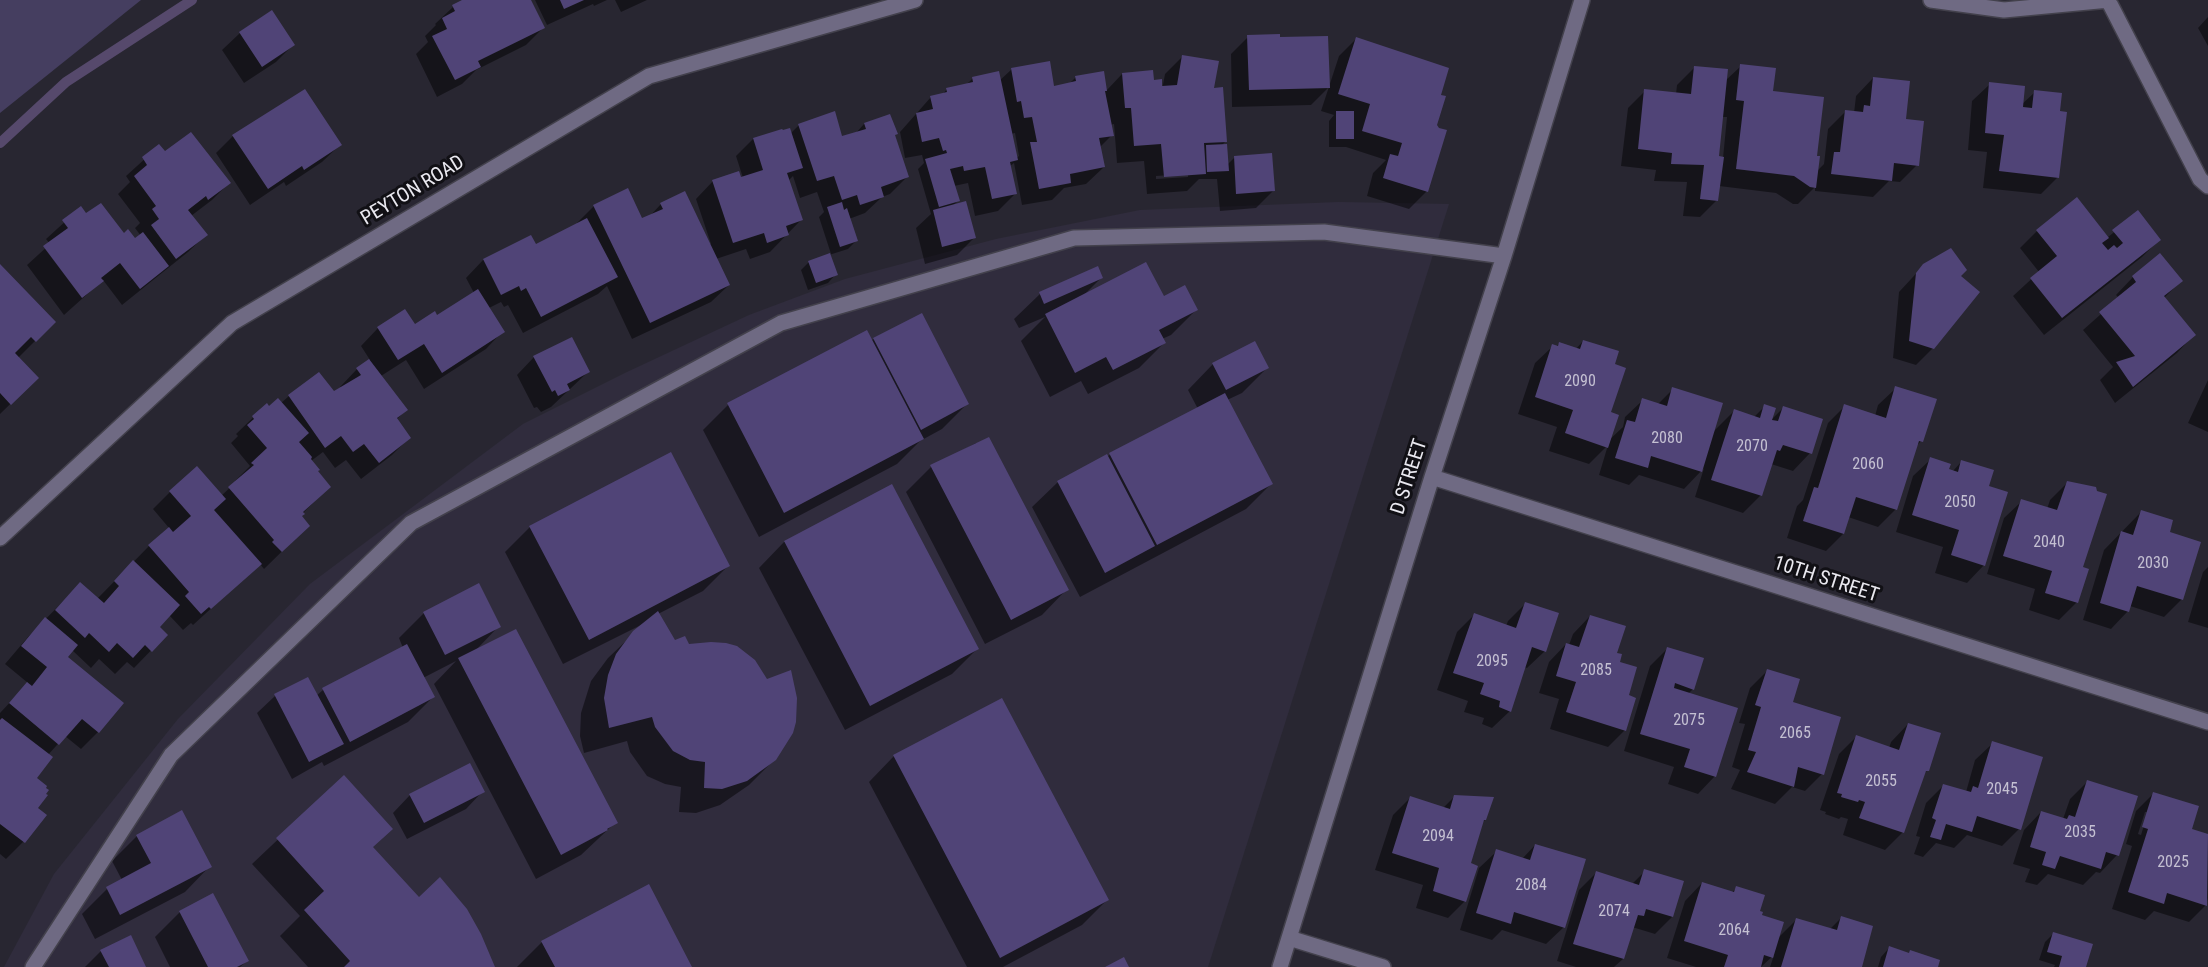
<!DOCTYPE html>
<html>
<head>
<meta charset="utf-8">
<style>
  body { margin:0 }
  canvas { display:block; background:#282631 }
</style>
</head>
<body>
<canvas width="2208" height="967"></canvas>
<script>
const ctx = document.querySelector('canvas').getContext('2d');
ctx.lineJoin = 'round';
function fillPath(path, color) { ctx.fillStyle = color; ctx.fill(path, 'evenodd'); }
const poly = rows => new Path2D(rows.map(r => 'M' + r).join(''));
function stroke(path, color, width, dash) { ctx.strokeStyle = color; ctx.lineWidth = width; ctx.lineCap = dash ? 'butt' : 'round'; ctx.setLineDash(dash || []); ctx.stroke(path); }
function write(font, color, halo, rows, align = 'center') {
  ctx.font = font + ' "Roboto Condensed",sans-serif'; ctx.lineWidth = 6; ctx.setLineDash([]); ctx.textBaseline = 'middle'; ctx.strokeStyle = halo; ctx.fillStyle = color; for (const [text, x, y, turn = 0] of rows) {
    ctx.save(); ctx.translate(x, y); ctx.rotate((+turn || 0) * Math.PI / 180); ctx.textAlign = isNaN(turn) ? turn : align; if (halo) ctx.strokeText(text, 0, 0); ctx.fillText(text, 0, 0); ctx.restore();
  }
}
fillPath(poly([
  [1339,202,1449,204,1208,967,4,967,54,874,178,719,310,584,523,424,627,372,749,315,845,279,996,239,1140,210]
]), '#302c3d');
fillPath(poly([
  [0,0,141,0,0,113]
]), '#453e60');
fillPath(poly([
  [466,0,529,0,543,28,526,45,476,70,462,84,437,97,416,54,428,42,425,36,436,25,435,24,453,7],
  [535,0,607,0,594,6,593,4,547,25],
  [615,0,647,0,621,12],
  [272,12,293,45,276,62,244,83,222,50,240,33],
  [2208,17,2208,46,2198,28],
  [1248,37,1328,88,1311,105,1232,107,1231,54],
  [1356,39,1439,96,1436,125,1438,129,1445,131,1426,192,1409,209,1367,196,1373,173,1386,160,1346,147,1329,147,1329,121,1334,115,1321,111,1339,56],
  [1182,57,1212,89,1226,141,1221,146,1227,165,1235,157,1273,191,1256,208,1220,211,1217,179,1199,179,1187,191,1147,194,1144,161,1117,163,1114,124,1110,125,1112,135,1100,147,1104,167,1086,184,1064,188,1052,200,1022,205,1014,163,1009,167,1015,194,998,211,975,216,968,183,954,186,958,201,952,206,974,238,957,255,925,264,916,228,931,214,918,169,924,163,922,155,905,158,900,132,931,97,942,95,947,89,966,85,972,79,998,73,999,81,1012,69,1053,87,1069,84,1076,77,1106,91,1122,74,1153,81,1162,90,1165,74],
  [1015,133,1019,156,1016,158,1011,134],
  [1188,174,1188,177,1156,179,1156,176],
  [1741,66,1771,93,1815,157,1817,171,1824,164,1828,129,1845,112,1854,113,1856,96,1873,78,1904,121,1917,165,1900,182,1889,181,1873,197,1815,191,1815,187,1798,204,1793,204,1776,193,1719,186,1717,200,1700,217,1683,216,1687,182,1654,181,1656,170,1621,166,1628,108,1645,91,1676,94,1677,85,1695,67,1725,81],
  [1721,117,1727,117,1723,158,1717,157],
  [1990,84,2021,105,2035,92,2059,113,2058,177,2041,194,1983,188,1987,152,1968,150,1972,101],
  [889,116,907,177,890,194,882,197,865,213,849,219,856,241,848,249,829,255,836,274,828,283,808,290,801,270,809,262,831,254,819,217,824,212,817,192,800,198,793,176,788,181,801,220,770,252,750,259,746,249,716,259,729,285,711,302,632,339,607,286,598,294,523,333,508,305,504,307,501,302,489,308,503,331,486,349,424,389,406,360,381,376,406,410,396,420,409,438,392,455,361,479,346,460,335,468,323,452,311,461,316,471,329,487,300,516,308,526,264,569,260,564,193,625,191,623,183,630,169,615,158,627,166,635,134,668,127,662,115,674,99,659,91,668,72,650,66,657,98,732,81,749,65,736,48,755,35,779,36,808,44,815,23,842,6,859,0,854,0,713,28,683,5,664,28,637,80,584,97,599,149,546,169,528,153,509,170,492,221,496,236,482,235,481,250,466,231,443,238,436,236,434,266,405,268,408,281,403,289,396,333,393,341,388,340,387,357,369,370,360,361,346,378,328,405,311,415,326,436,317,474,293,466,278,483,260,530,237,535,246,578,225,577,223,594,206,642,220,648,218,661,204,709,244,711,244,696,199,713,181,743,178,736,156,753,139,790,134,799,125,841,138,855,134,864,124],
  [233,136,340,145,322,162,286,186,284,182,250,205,216,153],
  [159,146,165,153,229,183,212,200,191,216,206,235,188,252,122,305,103,280,64,315,27,265,50,244,46,239,80,208,86,215,135,240,141,236,135,228,140,223,118,194,130,182,126,176],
  [2137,213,2159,240,2142,257,2044,335,2013,296,2039,272,2020,248,2037,231,2107,238],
  [1924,265,1959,276,1933,348,1916,365,1893,358,1899,292],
  [0,266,54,322,18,358,37,378,0,414],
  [1097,268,1102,277,1084,295,1163,298,1196,310,1171,335,1162,339,1164,343,1139,368,1088,394,1081,381,1050,397,1021,341,1045,317,1019,328,1014,319,1040,294],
  [2133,277,2181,281,2164,298,2194,335,2177,353,2115,403,2100,380,2113,367,2083,330,2119,298,2116,295],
  [874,339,967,404,942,429,920,441,897,464,759,537,703,430,728,405],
  [1583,341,1613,365,1608,441,1623,427,1625,417,1643,400,1658,404,1673,389,1713,432,1735,410,1754,417,1765,406,1769,422,1783,408,1810,453,1793,471,1771,464,1761,495,1743,513,1695,497,1704,468,1684,489,1639,475,1629,485,1599,475,1608,445,1589,464,1549,451,1557,427,1518,414,1535,363,1553,346,1556,347,1559,344,1576,349],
  [534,357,588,372,551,407,541,412,537,407,534,408,517,375],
  [1213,364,1267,368,1242,393,1227,400,1271,484,1246,509,1080,597,1032,507,1058,482,1198,409,1188,390],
  [2208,380,2208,432,2188,423],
  [1896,388,1921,441,1915,448,1896,509,1878,527,1848,517,1843,534,1826,551,1787,538,1797,506,1803,500,1828,423,1845,406,1875,416,1878,405],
  [976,443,1067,589,1042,615,985,644,906,492,931,467],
  [1931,459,1952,472,1962,461,1987,487,1984,565,1967,583,1935,573,1943,547,1896,532,1913,476],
  [2067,483,2077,602,2059,620,2029,610,2035,589,1987,574,2004,518,2022,501,2047,509,2050,500],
  [892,486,977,649,952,674,845,730,759,568,784,542],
  [2141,512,2168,533,2182,599,2164,617,2130,606,2128,611,2111,629,2083,620,2104,550],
  [530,527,729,565,703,591,658,614,675,642,775,759,749,785,720,805,696,813,679,812,681,787,665,784,647,776,630,752,627,741,584,753,580,736,581,713,591,681,608,658,645,623,563,664,505,552],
  [2208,567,2208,628,2188,622,2203,572],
  [1525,604,1545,651,1527,668,1524,667,1510,711,1492,728,1482,724,1484,718,1464,712,1468,701,1437,690,1457,632,1474,615,1506,626,1508,621],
  [424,613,499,626,476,650,616,822,581,855,536,879,434,684,456,661,423,678,433,697,408,722,324,766,322,762,292,779,257,713,275,696,307,679,316,696,323,690,403,648,399,638],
  [1590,616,1615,654,1627,696,1625,730,1608,747,1550,729,1559,699,1539,693,1549,662,1566,644,1569,645,1573,634],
  [1668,648,1693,689,1688,694,1715,776,1698,794,1668,784,1674,767,1624,751,1650,666],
  [1767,671,1791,703,1822,774,1805,791,1792,787,1775,804,1731,789,1740,770,1732,767,1745,724,1739,723,1750,688],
  [1908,724,1928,770,1923,774,1903,832,1885,850,1843,835,1848,819,1841,817,1839,819,1825,814,1826,812,1820,810,1839,754,1856,737,1889,748,1891,742],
  [1993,743,2019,829,2002,846,1967,835,1954,848,1936,843,1923,857,1914,854,1920,837,1916,836,1926,803,1944,785,1966,792,1975,760],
  [894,756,1107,900,1082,925,1003,967,967,967,869,782],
  [344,777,372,848,419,899,493,967,308,967,280,936,300,916,252,864],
  [2087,782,2136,797,2117,855,2100,873,2096,872,2083,885,2048,874,2037,885,2025,882,2030,869,2013,864,2024,830,2041,812,2063,819,2070,799],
  [483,791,466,809,407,839,393,813,410,795],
  [2154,793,2190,830,2208,836,2208,898,2206,905,2189,922,2154,911,2145,920,2112,909,2132,846,2126,844,2136,811],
  [2145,812,2148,812,2141,835,2138,834],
  [1455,796,1485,820,1481,823,1469,864,1465,901,1448,918,1416,908,1423,885,1375,870,1393,815,1410,798,1443,808],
  [137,836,210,866,185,892,95,939,82,914,107,889,122,880,112,861],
  [1535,845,1564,927,1546,944,1502,930,1492,940,1460,930,1479,868,1497,851,1522,859],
  [1645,871,1672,917,1655,934,1632,927,1623,959,1614,967,1576,967,1557,961,1579,890,1596,873,1632,884],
  [1702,883,1732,892,1737,888,1758,912,1777,939,1797,919,1829,930,1841,918,1860,967,1770,967,1774,955,1761,967,1696,967,1667,958,1685,901],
  [180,912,247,961,240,967,170,967,155,937],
  [2053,934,2085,967,2054,967,2055,965,2039,960,2045,942],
  [542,942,691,967,517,967],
  [1889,948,1937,967,1938,967,1878,967,1881,957],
  [101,951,145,967,85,967]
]), '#0007');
stroke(poly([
  [0,143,66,82,192,0]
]), '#56496c', 10);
fillPath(poly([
  [462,0,531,0,545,28,478,61,481,67,455,80,432,36,447,29,442,18,455,11,452,5],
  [560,0,584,0,564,9],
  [272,10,295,45,262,67,239,32],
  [1280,34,1280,37,1328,36,1330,88,1249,90,1247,35],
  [1356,37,1449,68,1441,95,1446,96,1437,125,1439,128,1447,130,1428,192,1383,178,1390,154,1398,156,1402,143,1362,131,1370,104,1338,94],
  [1182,55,1219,61,1214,88,1223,87,1227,142,1204,143,1206,174,1164,177,1161,144,1134,146,1131,108,1125,108,1122,73,1153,70,1154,80,1162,79,1162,86,1177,85],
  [1050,61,1054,86,1076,81,1075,76,1104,71,1107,91,1105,91,1114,136,1099,138,1105,167,1070,174,1071,183,1039,189,1030,142,1037,142,1032,117,1024,118,1021,101,1017,102,1011,68],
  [1740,64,1776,68,1773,91,1824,97,1817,156,1820,156,1816,188,1810,187,1794,176,1736,169,1744,101,1736,100],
  [1694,66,1728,69,1719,156,1724,157,1718,201,1700,199,1704,165,1671,164,1672,153,1638,149,1644,89,1691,94],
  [999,71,1018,160,1010,162,1017,194,992,199,985,167,964,171,963,166,950,169,960,201,939,207,925,159,947,153,946,150,943,151,939,138,922,142,916,113,933,109,930,96,947,92,946,88,973,82,972,77],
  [1873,77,1910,81,1906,119,1924,121,1919,166,1894,163,1892,181,1831,174,1834,152,1840,152,1845,110,1863,112,1864,105,1870,106],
  [1989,82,2025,86,2023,107,2032,108,2034,90,2062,93,2060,111,2067,112,2059,178,1999,171,2004,135,1985,133],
  [305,89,342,145,304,170,302,166,268,189,232,135],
  [835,111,842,136,866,129,864,123,890,114,898,134,895,135,909,177,881,187,884,197,860,205,857,195,842,200,834,176,817,181,798,124],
  [1336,111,1354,111,1354,139,1336,139],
  [790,128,803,168,787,173,803,220,786,226,789,235,767,243,764,233,733,243,712,180,739,171,741,177,763,170,753,138,782,129,783,130],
  [191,132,231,183,208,200,206,196,188,210,208,235,176,259,151,225,159,219,152,209,156,206,134,176,147,165,142,157,159,144,165,151],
  [1227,144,1229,171,1207,172,1206,145],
  [1272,153,1275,191,1236,194,1234,156],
  [628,188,642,218,663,209,660,203,685,191,730,285,650,323,593,205],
  [2077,197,2109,238,2102,243,2108,250,2114,245,2117,248,2123,243,2112,230,2138,210,2161,240,2062,318,2030,278,2057,256,2036,230],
  [966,201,976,238,942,247,933,210],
  [842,202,844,210,847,208,858,241,840,247,827,207],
  [101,203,124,233,128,229,135,238,143,232,169,266,140,289,120,263,101,278,104,281,82,298,43,246,68,228,62,220,81,206,86,213],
  [587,218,618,277,541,317,526,288,521,291,519,286,501,295,483,259,531,235,536,244],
  [1951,248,1967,270,1961,276,1980,292,1934,349,1909,341,1916,273,1923,264],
  [830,253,838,275,816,283,808,261],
  [2160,253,2183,281,2164,296,2196,335,2133,387,2116,362,2135,356,2099,312,2136,282,2132,276],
  [1146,262,1164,296,1185,285,1198,310,1159,330,1166,343,1113,370,1106,357,1075,373,1045,314],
  [0,264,56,322,36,342,31,337,15,353,39,378,11,405,0,393],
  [1098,266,1103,278,1044,304,1039,292],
  [478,289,505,332,442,373,424,344,398,360,377,327,405,309,415,324,435,311,437,315],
  [922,313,969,404,921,430,873,338],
  [867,330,924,439,784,513,727,403],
  [572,337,590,372,567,384,570,390,558,396,555,390,552,392,533,356],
  [1583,340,1619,351,1615,364,1626,368,1611,412,1619,415,1608,448,1565,433,1573,410,1535,397,1552,344,1558,346,1559,342,1580,349],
  [1255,341,1269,368,1226,390,1212,363],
  [369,359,408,410,397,418,411,438,379,463,364,444,353,452,341,436,325,448,288,395,319,372,334,391,361,375,356,368],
  [1895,386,1937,399,1923,442,1919,441,1897,510,1856,497,1844,534,1803,521,1814,487,1818,488,1844,404,1886,418],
  [1672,387,1723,403,1702,472,1651,456,1648,468,1615,458,1627,420,1635,422,1642,398,1667,406],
  [1225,393,1273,484,1157,545,1109,453],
  [278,398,309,433,299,442,312,457,311,459,320,470,318,471,331,487,303,512,305,514,302,516,310,526,282,552,272,542,274,540,228,487,254,465,251,463,267,448,247,425,254,419,252,416,267,403,269,406],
  [1764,404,1776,408,1772,420,1778,421,1783,406,1823,419,1812,454,1783,445,1780,451,1777,450,1762,496,1711,480,1734,409,1760,418],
  [989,437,1069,590,1011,620,930,465],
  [671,452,730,566,589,640,529,526],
  [1107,454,1155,546,1105,573,1057,481],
  [1930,457,1951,464,1949,469,1958,472,1961,460,1994,470,1989,486,2008,492,1985,566,1951,555,1959,530,1912,515],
  [197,466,226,499,214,510,262,564,211,609,209,607,201,614,185,596,189,592,148,545,169,527,173,532,191,516,169,491],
  [2067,481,2096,487,2097,491,2107,494,2083,567,2089,569,2078,603,2045,593,2052,571,2003,556,2021,499,2057,510],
  [892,484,979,649,870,706,784,541],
  [2141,510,2173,520,2170,532,2201,542,2183,600,2137,586,2129,612,2100,603,2121,531,2133,535],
  [133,560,180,605,160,627,168,635,152,652,145,645,133,658,117,643,109,652,89,633,85,638,55,610,80,582,104,603,119,586,114,581],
  [479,583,501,627,445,655,423,612],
  [1525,602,1559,613,1546,652,1532,647,1511,712,1499,707,1500,701,1480,694,1484,683,1453,673,1474,613,1516,628],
  [658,611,675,640,685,636,689,644,711,642,726,643,737,646,755,660,767,679,791,670,797,698,796,722,793,733,776,760,747,781,722,789,704,788,705,762,690,760,673,751,655,727,652,717,609,728,604,698,608,675,616,654,633,631],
  [1590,615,1626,626,1617,653,1622,654,1620,662,1637,667,1629,695,1636,698,1626,731,1566,712,1576,682,1556,676,1566,643,1579,647],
  [45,617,78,645,68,657,124,703,99,733,82,719,59,745,9,703,27,682,32,686,47,667,21,646],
  [516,629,618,823,607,829,608,830,561,855,458,658],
  [407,644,435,697,350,742,322,688],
  [1667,647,1704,658,1694,690,1675,683,1674,688,1738,708,1716,777,1684,767,1690,749,1640,734],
  [1767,669,1800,679,1793,702,1841,717,1824,775,1798,767,1794,787,1747,772,1756,752,1748,750,1761,707,1755,705],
  [308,677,344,744,309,762,274,694],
  [1002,698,1109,900,1000,958,893,755],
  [2,718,53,757,37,778,47,786,46,788,49,790,46,794,48,795,38,808,47,815,25,843,0,824,0,720],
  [1908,723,1941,733,1929,771,1926,771,1904,833,1859,818,1865,802,1859,800,1858,802,1841,797,1842,794,1837,793,1856,735,1899,750],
  [1992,741,2043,757,2021,830,1977,816,1972,832,1946,824,1941,840,1930,837,1936,820,1932,818,1943,784,1971,792,1973,786,1978,788],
  [470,763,485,792,424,823,409,794],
  [344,775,393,829,373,847,419,897,440,877,467,909,481,934,495,967,344,967,350,961,304,910,324,891,276,838],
  [2087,780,2138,796,2119,856,2106,852,2101,869,2060,856,2055,869,2042,865,2046,852,2030,847,2041,811,2067,819,2069,815,2075,817],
  [2153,792,2199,806,2192,829,2208,834,2207,906,2167,893,2164,904,2128,892,2148,829,2142,827],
  [1454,795,1494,797,1486,820,1484,820,1471,863,1478,866,1466,902,1433,891,1439,868,1392,853,1410,796,1450,809],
  [182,810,212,867,120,915,106,887,151,863,136,835],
  [1535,844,1586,859,1565,928,1514,912,1511,924,1476,913,1496,849,1530,860],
  [1644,869,1684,881,1673,917,1646,909,1644,916,1638,915,1624,959,1573,944,1596,871,1639,885],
  [1702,882,1734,892,1736,886,1765,895,1760,911,1763,912,1762,915,1784,922,1773,958,1764,955,1761,967,1724,967,1728,955,1684,941],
  [649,884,692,967,555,967,541,941],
  [213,893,249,961,237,967,208,967,179,911],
  [1841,916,1873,926,1862,967,1781,967,1796,918,1837,930],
  [2053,932,2093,944,2086,967,2059,967,2062,956,2047,952],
  [131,935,146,967,109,967,100,950],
  [1889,946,1909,953,1910,950,1940,960,1938,967,1883,967],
  [1124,957,1129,967,1105,967]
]), '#504477');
const minor = poly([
  [1931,0,2004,10,2109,0],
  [2108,0,2200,179,2208,186],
  [1432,477,2208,722],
  [0,538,232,323,649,76,915,0],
  [1289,938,1383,967],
  [33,967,171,755,411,523,781,323,1074,238,1324,232,1504,256],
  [1280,967,1432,477,1504,256,1582,0]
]);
stroke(minor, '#43414c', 18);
stroke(minor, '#6f6a83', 15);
write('16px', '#c4c0d2', null, [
  ["2090",1580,382],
  ["2080",1667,439],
  ["2070",1752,447],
  ["2060",1868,465],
  ["2050",1960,503],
  ["2040",2049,543],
  ["2030",2153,564],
  ["2095",1492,662],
  ["2085",1596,671],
  ["2075",1689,721],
  ["2065",1795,734],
  ["2055",1881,782],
  ["2045",2002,790],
  ["2035",2080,833],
  ["2094",1438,837],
  ["2025",2173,863],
  ["2084",1531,886],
  ["2074",1614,912],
  ["2064",1734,931]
]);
write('20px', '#eae9f0', '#111015', [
  ["PEYTON ROAD",413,191,-31],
  ["D STREET",1410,477,-72],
  ["10TH STREET",1826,580,18]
]);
</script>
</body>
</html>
